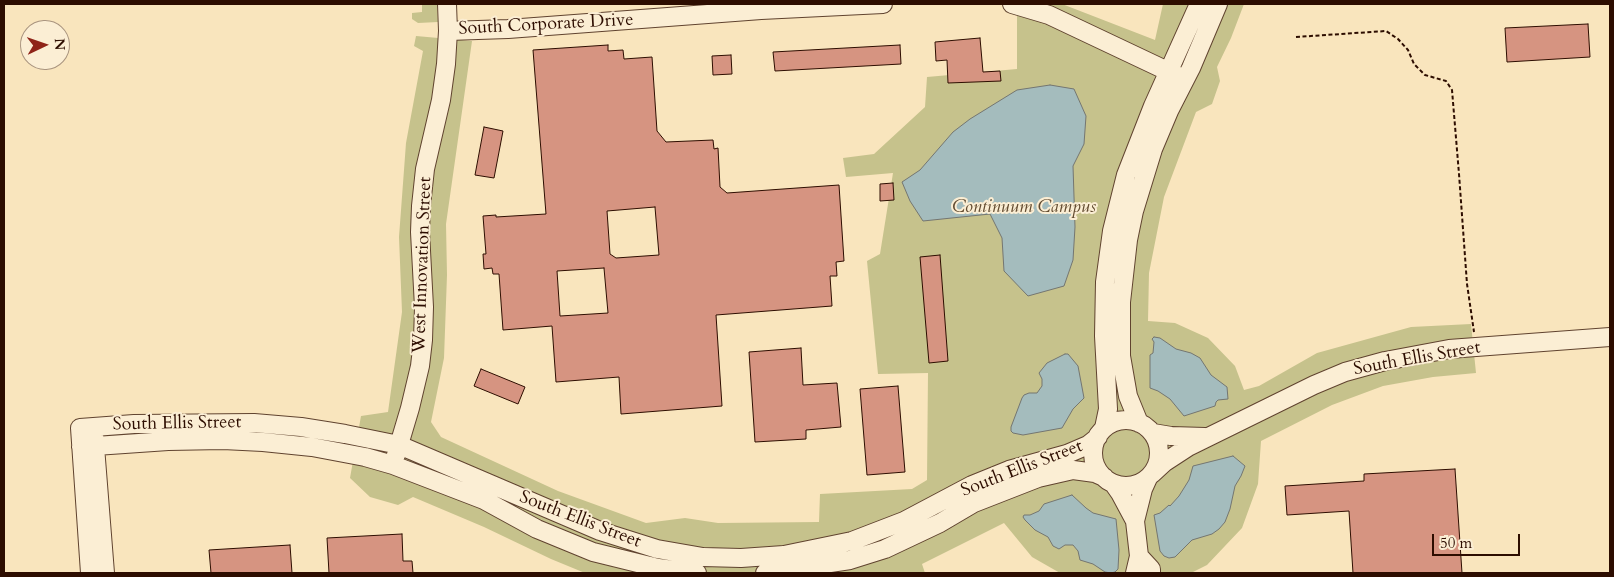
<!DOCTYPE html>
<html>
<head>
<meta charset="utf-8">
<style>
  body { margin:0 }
  #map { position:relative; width:1614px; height:577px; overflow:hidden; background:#f9e5bd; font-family:Cardo,serif }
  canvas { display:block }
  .frame { position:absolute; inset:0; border:5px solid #2d0d00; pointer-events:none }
  .north { position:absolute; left:20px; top:20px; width:50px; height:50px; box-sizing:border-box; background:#fbeed4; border:1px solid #a9947f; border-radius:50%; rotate:87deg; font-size:14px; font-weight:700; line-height:20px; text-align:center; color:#2d0d00 }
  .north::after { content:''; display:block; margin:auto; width:18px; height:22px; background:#8f2418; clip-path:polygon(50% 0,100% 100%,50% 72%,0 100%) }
  .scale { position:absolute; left:1432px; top:534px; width:88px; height:22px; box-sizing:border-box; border:2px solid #2d0d00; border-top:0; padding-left:6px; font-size:15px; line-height:18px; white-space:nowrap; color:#2d0d00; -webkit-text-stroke:4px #fbeed4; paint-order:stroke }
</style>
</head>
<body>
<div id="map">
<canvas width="1614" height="577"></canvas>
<div class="frame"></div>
<div class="north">N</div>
<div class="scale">50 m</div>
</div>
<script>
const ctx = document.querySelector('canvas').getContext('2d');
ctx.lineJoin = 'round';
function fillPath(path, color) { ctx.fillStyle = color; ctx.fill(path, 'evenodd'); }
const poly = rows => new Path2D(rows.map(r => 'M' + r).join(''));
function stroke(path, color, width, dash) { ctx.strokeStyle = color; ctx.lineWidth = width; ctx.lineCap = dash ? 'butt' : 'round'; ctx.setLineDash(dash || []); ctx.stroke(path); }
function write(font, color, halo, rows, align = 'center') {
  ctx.font = font + ' Cardo,serif'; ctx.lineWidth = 4; ctx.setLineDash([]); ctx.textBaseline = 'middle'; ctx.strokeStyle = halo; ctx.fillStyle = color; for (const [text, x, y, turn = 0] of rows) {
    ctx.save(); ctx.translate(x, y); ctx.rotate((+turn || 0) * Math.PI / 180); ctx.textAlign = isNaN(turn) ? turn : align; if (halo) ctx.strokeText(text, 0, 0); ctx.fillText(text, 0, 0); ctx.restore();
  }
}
fillPath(poly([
  [422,4,437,4,438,22,418,23,412,19,412,13,422,12],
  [1017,4,1062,4,1155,40,1163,4,1244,4,1231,38,1217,67,1220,81,1212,104,1196,112,1164,197,1149,273,1148,321,1175,323,1208,338,1235,366,1244,390,1259,386,1317,353,1411,327,1471,324,1476,373,1433,377,1383,386,1332,405,1261,441,1258,484,1242,528,1207,565,1191,573,1060,573,1032,557,1004,523,922,564,925,573,585,573,551,559,484,527,413,497,398,505,370,497,350,478,361,416,388,412,402,312,399,237,406,143,423,51,414,46,416,36,472,41,446,224,447,275,444,358,431,422,441,437,558,491,646,523,685,518,718,523,819,522,820,494,912,489,927,480,928,373,878,374,867,261,880,254,893,173,846,177,843,158,874,154,925,107,927,77,1017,69]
]), '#c6c28c');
const water = poly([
  [1050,85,1074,89,1086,116,1084,144,1073,166,1075,227,1073,260,1064,286,1028,296,1004,271,1002,238,990,214,923,221,910,201,902,182,920,170,953,132,970,119,1017,90,1050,85],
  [1154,337,1160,338,1176,349,1191,353,1200,358,1211,375,1227,387,1228,399,1218,400,1216,402,1215,406,1184,416,1170,399,1158,391,1150,388,1150,355,1153,353,1154,342,1152,339,1154,337],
  [1065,354,1068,354,1078,366,1084,398,1073,409,1062,428,1023,435,1013,433,1011,431,1011,427,1022,398,1024,395,1029,393,1037,393,1042,386,1042,379,1039,373,1047,363,1065,354],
  [1233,456,1245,466,1241,476,1235,486,1230,509,1225,522,1219,529,1212,534,1192,540,1175,557,1169,558,1164,556,1160,551,1154,515,1160,513,1169,505,1170,506,1179,496,1189,480,1193,466,1233,456],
  [1072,495,1086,508,1093,513,1116,519,1119,550,1118,569,1115,572,1111,573,1105,572,1093,564,1080,560,1078,551,1073,545,1065,545,1059,549,1053,546,1048,537,1035,530,1025,520,1023,517,1024,515,1030,515,1039,511,1044,504,1072,495]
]);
fillPath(water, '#a4bcbd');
stroke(water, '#747671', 1);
const building = poly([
  [1588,24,1590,57,1507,62,1505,28,1588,24],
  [980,38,983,72,1000,71,1001,81,948,83,947,60,936,61,935,42,980,38],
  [608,45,608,51,623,50,624,59,652,57,657,131,666,142,713,140,714,149,718,148,720,187,727,193,839,185,844,261,836,262,837,276,830,276,832,306,716,315,722,406,621,414,619,377,556,382,552,326,503,330,499,274,493,274,492,268,484,269,483,254,486,254,483,216,496,215,496,217,546,214,533,50,608,45],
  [655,207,659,255,616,258,610,254,607,211,655,207],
  [604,268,608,313,560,316,557,271,604,268],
  [900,45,901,64,775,71,773,52,900,45],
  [731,55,732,74,713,75,712,56,731,55],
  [484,127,503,131,494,178,475,175,484,127],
  [893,183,894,200,880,201,880,184,893,183],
  [940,255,948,361,929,363,920,257,940,255],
  [801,348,803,385,837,383,841,427,806,430,806,439,755,442,749,352,801,348],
  [481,369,525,387,518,404,474,386,481,369],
  [898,386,905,472,867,475,860,389,898,386],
  [1455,469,1462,573,1353,573,1349,511,1287,515,1285,486,1364,481,1364,474,1455,469],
  [402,534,403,561,412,561,413,573,329,573,327,538,402,534],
  [290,545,292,573,211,573,209,550,290,545]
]);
fillPath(building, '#d69481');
stroke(building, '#2d0d00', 1);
const minor = poly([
  [1012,4,1049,15,1178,76],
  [448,31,508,29,761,10,883,4],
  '1093 453a33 33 0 1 1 66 0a33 33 0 1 1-66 0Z',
  [1139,423,1128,396,1121,356,1121,302,1128,240,1134,211,1153,149,1169,111,1191,68,1218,4],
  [1104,428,1108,409,1104,336,1105,282,1112,231,1126,175,1153,106,1199,4],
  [1153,433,1171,436,1205,437],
  [94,434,105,573],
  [81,447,168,441,223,440,263,442,312,447,365,457,393,465,484,500,537,529,593,552,658,568,697,573],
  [396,455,410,408,420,366,423,340,424,307,420,232,421,206,425,169,441,100,446,64,448,31,447,4],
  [1152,474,1165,462,1188,447,1314,385,1345,372,1385,361,1449,349,1610,337],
  [1113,483,1120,493,1135,521],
  [1139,556,1151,569,1151,573],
  [90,573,80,428,134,424,254,423,301,427,345,434,399,445,600,531,657,549,703,557,741,558,784,555,852,541,904,521,972,485,1009,470,1067,454,1088,445,1098,437],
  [765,573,850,560,885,549,940,523,974,503,1038,478,1073,470,1095,473,1104,477],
  [1135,573,1139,556,1135,521,1143,489,1148,478]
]);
stroke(minor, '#60432f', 20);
stroke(poly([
  [1296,37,1386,31,1398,39,1408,50,1414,64,1425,75,1446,81,1452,90,1459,174,1467,284,1474,332]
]), '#2d0d00', 2, [4, 2.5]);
stroke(minor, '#fbeed4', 18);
write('18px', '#2d0d00', '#fbeed4', [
  ["South Corporate Drive",546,25,-3],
  ["West Innovation Street",423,265,-88],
  ["South Ellis Street",1417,359,-10],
  ["South Ellis Street",177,424,-1],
  ["South Ellis Street",1022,469,-21],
  ["South Ellis Street",580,520,21]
]);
write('italic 18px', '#634c31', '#fbeed4', [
  ["Continuum Campus",1024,208]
]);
</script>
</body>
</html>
